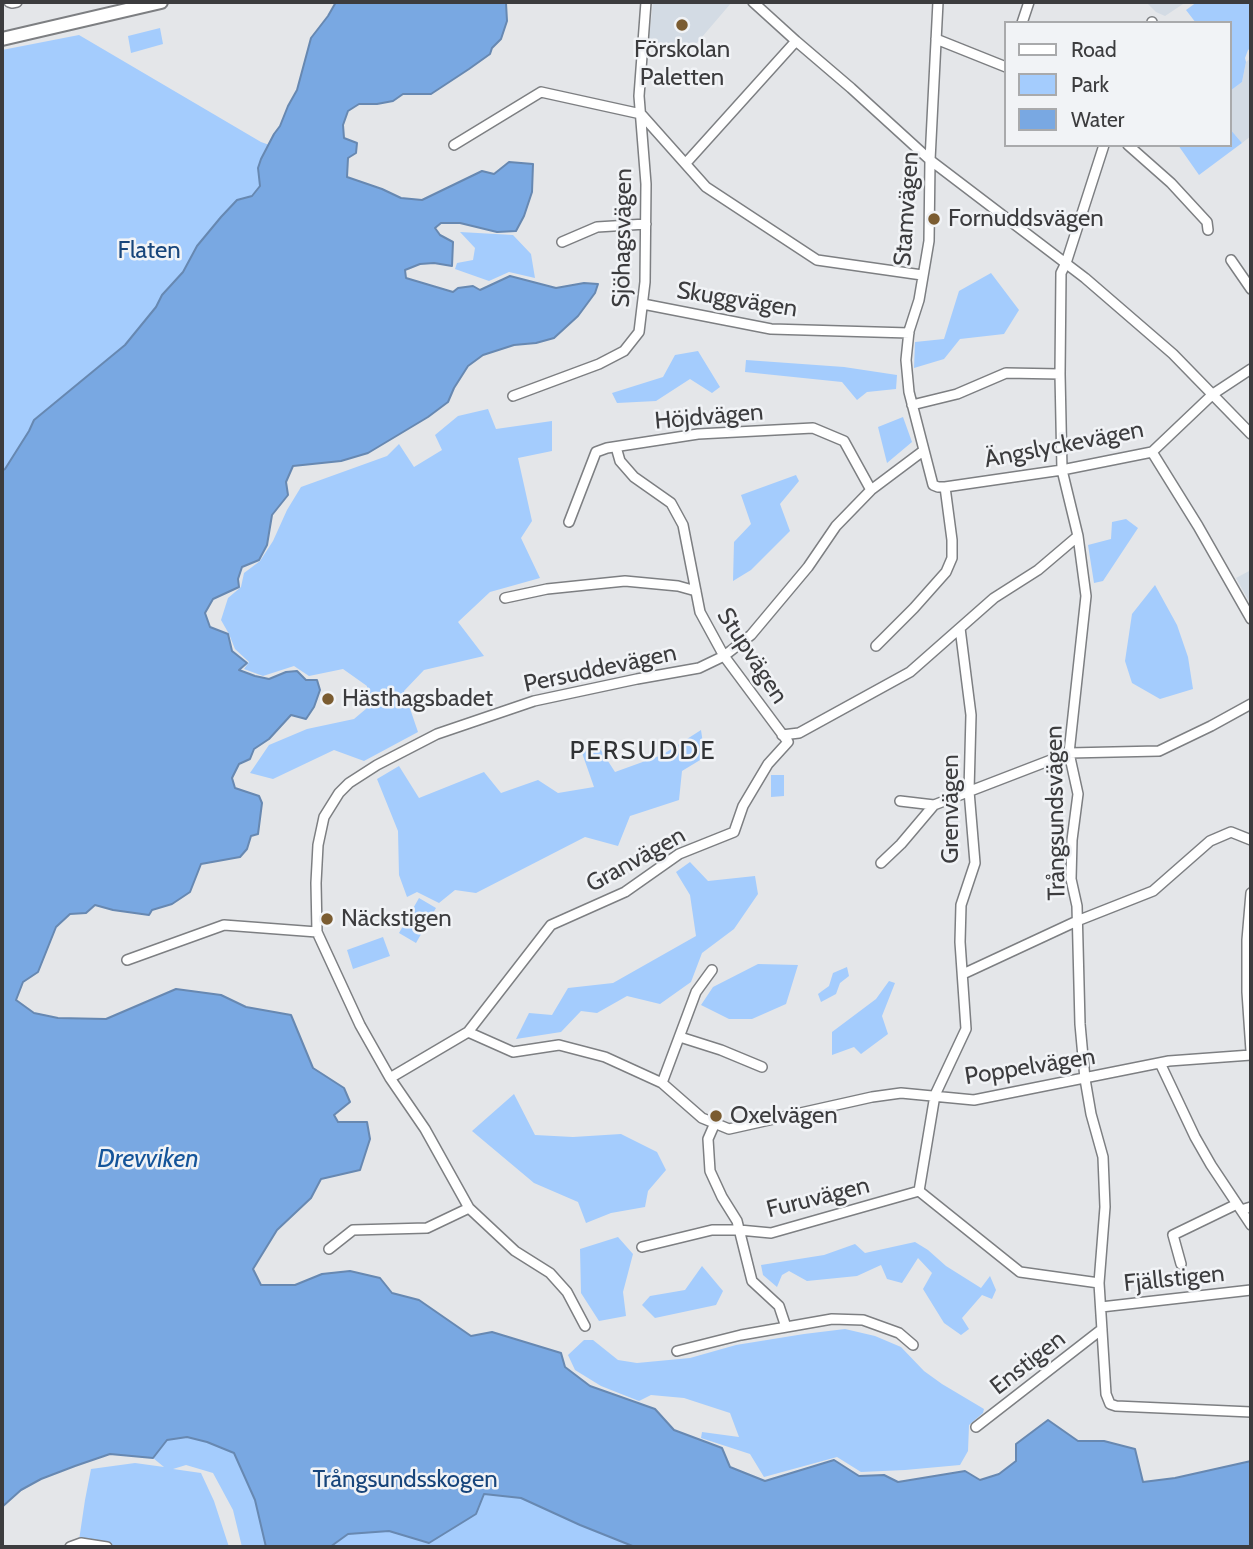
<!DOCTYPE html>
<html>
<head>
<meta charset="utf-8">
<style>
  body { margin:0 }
  #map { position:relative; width:1253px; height:1549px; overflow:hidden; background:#e4e6e9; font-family:Cabin,sans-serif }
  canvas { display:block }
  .frame { position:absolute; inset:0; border:4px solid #3c3c3e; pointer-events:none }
  .legend { position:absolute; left:1004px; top:21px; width:228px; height:126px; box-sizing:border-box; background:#f1f3f6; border:2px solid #a9aaac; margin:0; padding:9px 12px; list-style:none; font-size:21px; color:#3c3c3e }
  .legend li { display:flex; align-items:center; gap:14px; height:35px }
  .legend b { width:35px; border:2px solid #a9aaac }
</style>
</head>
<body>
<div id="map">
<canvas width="1253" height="1549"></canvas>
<div class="frame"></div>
<ul class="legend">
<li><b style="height:9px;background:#fff"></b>Road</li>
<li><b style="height:19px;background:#a4ccfd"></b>Park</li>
<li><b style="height:19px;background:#79a8e2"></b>Water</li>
</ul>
</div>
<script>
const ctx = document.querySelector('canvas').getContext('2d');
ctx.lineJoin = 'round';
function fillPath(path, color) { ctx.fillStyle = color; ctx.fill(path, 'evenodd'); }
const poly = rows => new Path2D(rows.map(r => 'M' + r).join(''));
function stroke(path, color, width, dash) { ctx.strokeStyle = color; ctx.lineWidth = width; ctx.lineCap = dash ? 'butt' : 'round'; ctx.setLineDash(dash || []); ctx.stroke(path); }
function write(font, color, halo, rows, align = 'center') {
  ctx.font = font + ' Cabin,sans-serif'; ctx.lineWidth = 5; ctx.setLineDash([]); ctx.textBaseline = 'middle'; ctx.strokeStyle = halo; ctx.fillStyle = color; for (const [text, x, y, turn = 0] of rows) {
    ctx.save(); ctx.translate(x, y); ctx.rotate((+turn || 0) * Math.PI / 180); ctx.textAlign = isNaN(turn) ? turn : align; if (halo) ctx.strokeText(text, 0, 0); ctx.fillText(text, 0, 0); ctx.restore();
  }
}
fillPath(poly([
  [653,2,732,2,690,51,648,48],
  [1146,2,1186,2,1165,16,1156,12],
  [1251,58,1251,136,1242,143,1230,129,1230,91,1242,82,1246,62],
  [1251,570,1251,605,1236,578]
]), '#d3dbe4');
fillPath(poly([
  [1197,2,1249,2,1251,4,1251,48,1248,50,1245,58,1246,62,1242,82,1230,91,1230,23,1196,23,1186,10],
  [160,28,163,44,131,53,128,36],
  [79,35,261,142,311,160,2,671,2,50],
  [1230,129,1242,143,1199,175,1178,145,1230,145],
  [460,232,513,235,531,254,535,278,509,272,489,281,455,269,457,263,473,260,475,248],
  [991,273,1019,310,1004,334,960,339,944,359,914,368,915,342,944,339,959,291],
  [698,351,720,387,712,393,690,379,656,401,617,403,612,393,663,377,675,355],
  [746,360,844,367,897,375,896,389,867,392,857,400,842,382,745,372],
  [488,409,496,429,552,421,552,451,518,458,532,521,521,538,540,578,490,592,458,622,484,656,424,670,404,691,418,732,364,761,334,750,273,779,250,773,269,745,307,729,354,719,367,708,367,686,343,669,309,676,294,666,263,676,244,669,249,662,235,649,229,634,221,620,228,598,241,587,244,573,260,561,273,541,287,510,301,487,387,456,399,444,414,467,442,450,435,435,458,416],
  [903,417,912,442,887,463,878,427],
  [796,475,799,481,780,504,790,531,751,570,733,581,734,542,751,524,741,495],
  [1126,519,1138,528,1103,581,1094,583,1088,545,1111,539,1112,522],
  [1155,585,1177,625,1188,657,1193,689,1160,699,1132,683,1125,661,1132,614],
  [701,730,705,757,682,771,679,800,630,816,618,846,585,837,476,893,455,890,439,903,417,892,407,897,399,875,398,831,377,779,399,766,419,798,484,772,501,793,538,780,558,793,594,787,581,750,597,744,615,772,662,755],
  [771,775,784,775,784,796,771,797],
  [690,862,708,881,755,876,758,894,734,929,702,953,691,982,660,1004,627,996,597,1013,581,1011,561,1032,516,1039,529,1013,552,1015,568,988,613,983,696,936,690,895,676,872],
  [419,898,436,908,416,943,399,933],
  [383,937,390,956,353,969,347,950],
  [758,964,798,965,786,1004,752,1019,729,1019,701,1005,713,987],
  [847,967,849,976,840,983,836,994,821,1002,818,994,829,986,833,973],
  [889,981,895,983,882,1016,888,1034,861,1054,854,1047,832,1055,832,1032,876,999],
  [514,1094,535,1135,573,1137,621,1134,657,1152,666,1170,648,1191,645,1207,611,1213,586,1223,578,1202,534,1183,472,1131],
  [618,1237,633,1254,623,1292,626,1316,599,1321,581,1293,580,1249],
  [915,1242,928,1250,946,1266,981,1288,990,1276,996,1290,992,1299,982,1295,962,1318,969,1329,961,1335,944,1323,923,1289,932,1273,918,1258,902,1283,887,1279,881,1265,857,1276,807,1281,789,1271,782,1275,777,1287,763,1275,761,1265,824,1255,855,1244,865,1253],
  [702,1266,723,1291,716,1305,655,1318,642,1305,650,1296,685,1290],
  [845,1329,875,1336,901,1347,924,1371,942,1384,984,1409,983,1413,969,1425,968,1451,960,1465,905,1470,861,1472,837,1457,764,1477,750,1454,701,1438,702,1432,739,1437,730,1413,684,1398,651,1395,639,1401,601,1386,575,1370,568,1355,584,1340,593,1340,618,1360,637,1363,690,1358,736,1345,804,1334],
  [353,1394,833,1547,322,1547],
  [187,1437,207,1442,234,1453,255,1500,266,1547,242,1547,233,1510,213,1473,186,1465,173,1469,201,1473,214,1501,229,1547,78,1547,85,1500,91,1469,135,1463,164,1467,153,1458,167,1440]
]), '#a4ccfd');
const water = poly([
  [336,2,506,3,507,21,501,39,492,48,490,54,469,69,431,94,403,94,393,101,377,104,359,104,348,111,343,125,344,138,357,143,356,153,348,158,347,177,382,189,401,198,422,200,482,171,494,174,509,162,533,164,532,192,524,216,516,231,497,232,460,223,441,223,435,228,440,235,453,242,452,266,434,263,420,264,405,270,406,278,453,292,458,288,473,286,480,290,510,276,556,288,584,283,598,284,595,293,578,316,554,338,536,343,514,345,483,355,468,366,454,388,448,402,428,417,368,453,341,461,293,466,286,482,288,495,272,515,267,545,259,560,242,567,238,579,239,587,213,599,205,613,210,627,228,634,232,651,247,663,239,670,255,676,269,679,286,672,297,671,306,680,317,680,320,690,314,707,306,719,291,715,269,739,254,749,250,759,239,764,232,778,235,788,259,796,262,803,258,834,251,836,247,849,240,857,201,864,190,892,172,904,152,910,149,915,113,910,95,905,86,913,70,914,56,927,38,972,23,982,16,1000,34,1013,58,1018,106,1019,176,989,221,995,246,1007,291,1015,313,1068,344,1088,350,1102,334,1115,338,1122,367,1122,370,1139,360,1170,321,1179,311,1198,277,1230,253,1269,261,1285,295,1285,322,1274,350,1271,380,1278,392,1293,419,1300,471,1336,492,1332,561,1353,565,1367,590,1386,655,1409,674,1430,722,1448,730,1467,765,1481,834,1460,859,1476,884,1475,898,1482,965,1471,980,1480,999,1474,1016,1461,1016,1444,1048,1420,1078,1441,1104,1441,1135,1449,1143,1482,1175,1478,1251,1461,1251,1547,635,1547,580,1525,521,1498,484,1494,476,1514,429,1543,389,1531,348,1534,330,1547,266,1547,255,1500,234,1453,207,1442,187,1437,167,1440,153,1458,110,1454,75,1466,41,1479,21,1490,2,1507,2,471,5,469,29,431,34,420,125,345,156,307,162,295,183,272,197,246,221,217,237,200,252,196,260,186,258,168,261,159,274,134,280,126,288,106,297,90,311,38,328,16,336,2]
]);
fillPath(water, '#79a8e2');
stroke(water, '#6788b1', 2);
const minor = poly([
  [9,2,12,3,17,2],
  [753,2,796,41,851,88,930,160,1085,278,1173,354,1251,434],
  [938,2,930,160,929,241,919,300,909,331,906,360,909,392,933,485,938,487,945,487,1062,470,1152,452,1213,394,1251,369],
  [1022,23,1029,2],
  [1152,23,1152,22],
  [936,39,1006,67],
  [454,145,541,92,641,114,706,187,817,260,922,275],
  [1104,145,1066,263,1061,273,1060,374,1062,470,1078,536,1086,596,1069,753,1078,794,1072,840,1071,879,1077,906,1080,1024,1085,1079,1091,1114,1103,1157,1105,1207,1099,1283,1106,1394,1110,1404,1116,1406,1251,1412],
  [1128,145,1171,183,1207,222,1208,230],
  [686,163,796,41],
  [562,242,597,227,646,224],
  [1231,260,1251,289],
  [643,304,771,329,909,333],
  [513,396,599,364,624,351,639,332,645,282,646,184,639,96,646,2],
  [912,405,957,394,1006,373,1060,374],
  [1152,452,1198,526,1251,619],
  [569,522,596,452,607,448,698,434,813,428,844,441,871,490],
  [505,598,547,589,625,581,678,586,696,591],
  [960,628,971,715,969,791,975,863,961,905,960,942,966,1029,935,1095,919,1191,1020,1272,1099,1283],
  [876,646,914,608,946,572,952,558,952,540,945,487],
  [782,735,799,733,910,672,994,598,1038,570,1078,536],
  [900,801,934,805,1069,753,1159,751,1211,726,1251,704],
  [881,863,901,844,934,805],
  [1251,893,1247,940,1247,992,1251,1051],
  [127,960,224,925,317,932],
  [963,974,1077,921,1153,891,1210,841,1231,832,1251,840],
  [468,1032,513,1052,559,1045,605,1057,662,1083,702,1118,729,1129,872,1097,901,1093,974,1100,1169,1061,1251,1055],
  [680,1037,721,1050,762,1067],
  [1160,1063,1195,1137,1211,1165,1251,1225],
  [390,1078,468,1032,551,925,625,892,679,854,734,832,743,806,768,764,788,742,724,656,700,612,683,525,671,503,634,477,620,461,616,447],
  [662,1083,696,992,712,970],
  [715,1123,708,1139,710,1171,722,1197,737,1221,752,1281,779,1306,786,1327],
  [1241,1210,1251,1207],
  [642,1247,712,1230,739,1230,771,1233,919,1191],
  [329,1249,353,1230,427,1228,469,1208],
  [1181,1264,1173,1235,1237,1204],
  [1101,1307,1251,1290],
  [585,1326,567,1292,550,1273,515,1251,469,1208,425,1129,390,1078,360,1025,317,932,316,883,318,845,324,817,339,793,349,783,377,765,437,734,534,701,637,679,699,668,724,656,751,635,808,567,836,526,871,490,923,451],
  [677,1351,741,1335,832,1319,863,1320,899,1333,913,1345],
  [976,1427,1102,1329],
  [70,1547,81,1543,107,1547]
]);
const secondary = poly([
  [2,39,161,2]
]);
stroke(minor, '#7d7f82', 12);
stroke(secondary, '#7d7f82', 16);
stroke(minor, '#fff', 9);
stroke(secondary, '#fff', 12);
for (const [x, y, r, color] of [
  [682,25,7,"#7b5c31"],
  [934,219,7,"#7b5c31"],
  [328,699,7,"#7b5c31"],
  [327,919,7,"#7b5c31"],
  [716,1116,7,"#7b5c31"]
]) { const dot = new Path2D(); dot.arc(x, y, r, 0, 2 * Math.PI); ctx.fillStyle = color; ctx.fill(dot); stroke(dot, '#f1f3f6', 2.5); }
write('24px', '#3c3c3e', '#f1f3f6', [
  ["Förskolan",682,50,"center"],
  ["Paletten",682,78,"center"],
  ["Fornuddsvägen",948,219],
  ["Hästhagsbadet",342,699],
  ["Näckstigen",341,919],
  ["Oxelvägen",730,1116]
], 'left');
write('24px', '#3c3c3e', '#f1f3f6', [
  ["Stamvägen",907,209,-86],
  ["Sjöhagsvägen",623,238,-89],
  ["Skuggvägen",737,300,9],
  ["Höjdvägen",709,417,-5],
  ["Ängslyckevägen",1064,445,-11],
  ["Stupvägen",752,656,57],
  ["Persuddevägen",600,669,-12],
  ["Grenvägen",951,809,-90],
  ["Trångsundsvägen",1056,813,-91],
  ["Granvägen",636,860,-29],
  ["Poppelvägen",1030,1067,-9],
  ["Furuvägen",818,1198,-14],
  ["Fjällstigen",1174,1279,-6],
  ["Enstigen",1028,1363,-38]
]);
write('24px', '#17457b', '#f1f3f6', [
  ["Flaten",149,251],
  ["Trångsundsskogen",405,1480]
]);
ctx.letterSpacing = '2px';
write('26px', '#303234', '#f1f3f6', [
  ["PERSUDDE",643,751]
]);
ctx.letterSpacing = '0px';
write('italic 26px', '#14549a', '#f1f3f6', [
  ["Drevviken",148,1159]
]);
</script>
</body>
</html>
